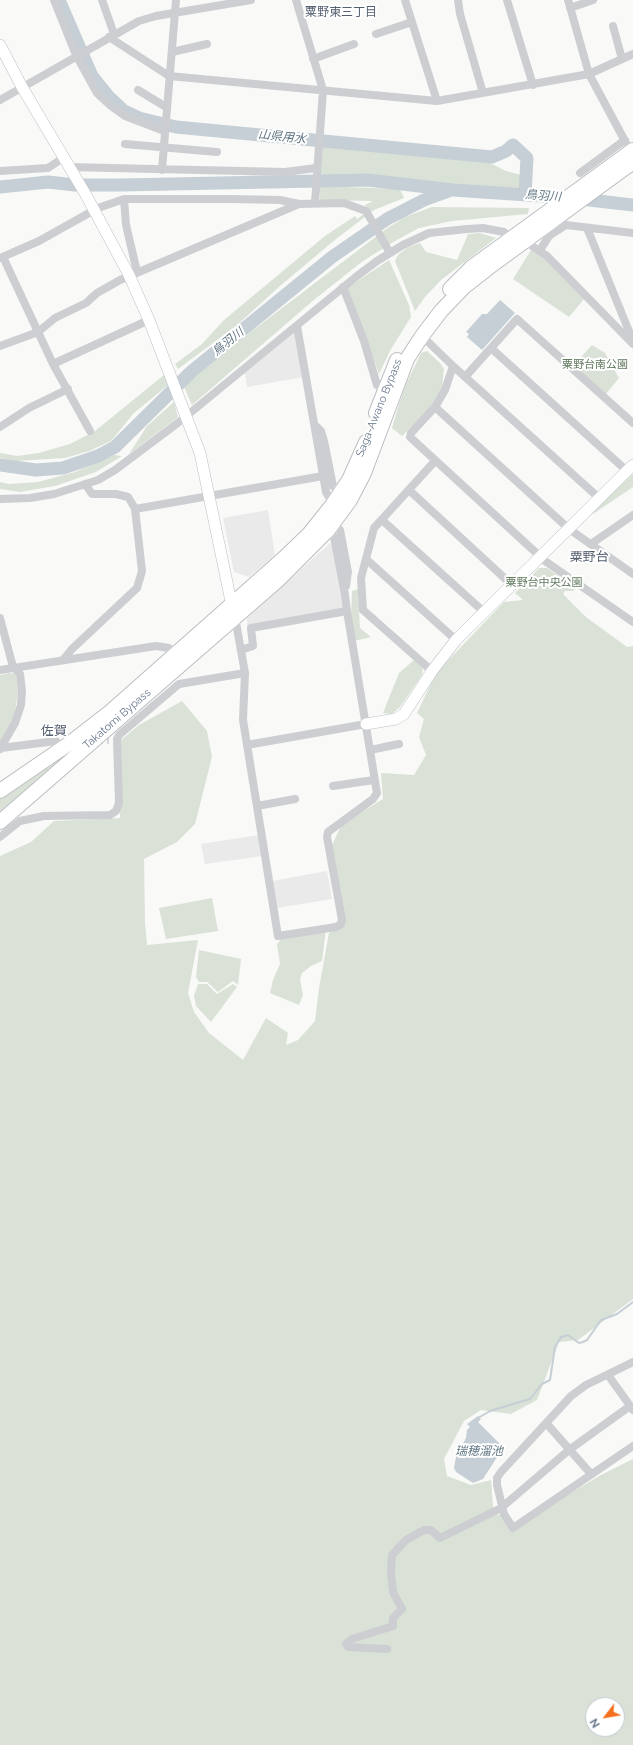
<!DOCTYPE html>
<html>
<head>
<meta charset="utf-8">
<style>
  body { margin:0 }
  #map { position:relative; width:633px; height:1745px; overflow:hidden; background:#f9f9f7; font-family:Raleway,sans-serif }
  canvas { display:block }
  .north { position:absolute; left:585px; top:1697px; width:40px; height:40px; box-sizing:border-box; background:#fff; border:1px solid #c2c8d1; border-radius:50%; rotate:239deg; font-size:11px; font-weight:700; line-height:16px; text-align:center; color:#66758b }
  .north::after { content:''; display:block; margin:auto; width:14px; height:18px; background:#f36e1d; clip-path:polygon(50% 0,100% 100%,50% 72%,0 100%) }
</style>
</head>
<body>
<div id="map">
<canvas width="633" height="1745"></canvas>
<div class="north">N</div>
</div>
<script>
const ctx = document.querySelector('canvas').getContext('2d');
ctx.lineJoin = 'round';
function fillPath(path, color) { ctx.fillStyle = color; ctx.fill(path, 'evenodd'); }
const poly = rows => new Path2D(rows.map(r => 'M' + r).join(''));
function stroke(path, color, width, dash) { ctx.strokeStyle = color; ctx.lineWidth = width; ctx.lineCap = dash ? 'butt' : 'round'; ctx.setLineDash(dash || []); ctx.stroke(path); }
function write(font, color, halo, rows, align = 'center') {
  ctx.font = font + ' Raleway,"Noto Sans JP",sans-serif'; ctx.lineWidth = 4; ctx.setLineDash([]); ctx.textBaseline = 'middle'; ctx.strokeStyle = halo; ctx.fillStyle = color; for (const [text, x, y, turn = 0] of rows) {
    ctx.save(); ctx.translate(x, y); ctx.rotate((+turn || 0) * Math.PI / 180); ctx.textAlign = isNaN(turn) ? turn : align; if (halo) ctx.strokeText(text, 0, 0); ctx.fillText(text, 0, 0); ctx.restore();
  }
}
fillPath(poly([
  [296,331,304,377,247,387,245,373],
  [268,510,275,555,249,577,234,572,223,518],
  [330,543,332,546,343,608,338,612,247,626,247,618],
  [259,835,263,856,205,864,201,844],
  [327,871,332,899,277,908,272,881]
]), '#eaeaea');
fillPath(poly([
  [323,147,486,161,506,171,521,175,520,188,474,189,400,183,320,179],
  [320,186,400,189,404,198,374,210,336,239,280,286,236,326,178,369,175,364,202,344,224,320,325,236,355,216,357,219,368,211,365,205,373,201,320,200],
  [432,207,529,208,528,214,452,221,419,228,395,241,363,261,315,299,192,405,184,387,194,375,386,229,405,217],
  [480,233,496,238,441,280,425,297,415,311,395,261,398,255,407,248,420,243,426,252,457,260,468,234],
  [531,250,546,259,584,299,569,317,513,279],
  [389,260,409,305,411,317,391,349,379,374,347,288],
  [592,345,605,353,619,378,606,394,573,366],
  [427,351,441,364,444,369,442,388,429,409,402,436,392,428,399,404,407,382,421,353],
  [164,375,168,385,134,413,111,441,89,451,65,458,16,461,0,458,0,453,17,456,39,453,70,444,95,431],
  [174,402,178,417,129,454,147,426],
  [114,455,122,456,96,472,55,486,20,492,0,489,0,482,9,484,38,482,75,472],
  [633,474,633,487,593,514,592,512],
  [539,568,547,568,576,588,573,591,565,591,563,594,586,617,627,647,633,646,633,1299,578,1340,559,1342,537,1400,511,1414,481,1410,464,1421,444,1459,447,1476,471,1485,491,1480,493,1506,496,1514,501,1515,513,1531,554,1503,601,1475,633,1459,633,1745,0,1745,0,856,31,842,54,821,120,818,121,740,139,725,182,701,207,731,212,757,195,824,177,842,144,859,145,922,147,945,198,940,188,993,194,1012,209,1033,243,1060,266,1018,288,1033,286,1045,298,1040,315,1021,319,988,329,933,341,926,332,845,342,824,383,799,381,773,414,775,426,755,419,737,424,719,417,713,436,673,504,602,523,600,515,593],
  [593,1705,617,1705,617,1729,593,1729],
  [358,589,360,628,371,637,354,641,351,617,352,591],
  [414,660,423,667,422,675,400,707,392,714,383,713,399,673],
  [9,673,16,674,18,691,15,713,5,739,0,743,0,675],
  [81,740,83,743,0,814,0,796],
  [212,898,218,931,166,939,159,908],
  [326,929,322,961,311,966,302,973,300,979,303,995,299,1005,270,993,273,980,280,964,277,944,281,939],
  [199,950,241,959,238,985,233,981,218,992,207,982,199,982,196,977],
  [198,984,207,984,217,994,233,984,237,987,211,1022,196,1006,194,996]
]), '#dae2d7');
fillPath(poly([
  [500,300,515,313,482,350,467,337,469,334,466,332,482,314,487,314],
  [478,1416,481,1419,478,1422,500,1444,501,1451,483,1479,473,1483,456,1472,454,1468,456,1457,466,1438,467,1430,470,1427,467,1424]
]), '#c5cfd5');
stroke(poly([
  [478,1418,490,1411,530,1399,542,1384,550,1380,555,1347,561,1337,568,1335,579,1343,583,1342,587,1340,601,1320,617,1314,633,1302]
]), '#c5cfd5', 2);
stroke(poly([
  [59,0,92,76,109,97,124,111,139,118,176,127,492,157,506,151,513,145,527,158,525,195],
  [0,187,48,182,75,185,121,185,368,180,453,190,572,198,633,205],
  [0,465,36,470,63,468,98,456,115,447,192,371,332,257,387,219,424,200,449,191]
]), '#c5cfd5', 13);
stroke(poly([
  [95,740,109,740]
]), '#d4d8dc', 8, [8, 4]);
const secondary = poly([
  [0,45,22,87,86,195,129,275,149,320,200,453,233,611],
  [366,724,396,719,404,714,432,671,456,640,633,465]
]);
const highway = poly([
  [450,289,472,267,633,150],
  [376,413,397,360],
  [0,791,70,743,110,712,283,559,309,534,333,504,349,480,366,442],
  [0,822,277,581,328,530,350,500,364,473,407,359,422,336,441,311,464,287,492,265,633,162]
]);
stroke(secondary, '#bdc1c7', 12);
stroke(highway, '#bbbec2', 16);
stroke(poly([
  [54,0,76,55,97,93,111,106,125,116,164,131],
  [102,0,114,34],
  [296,0,323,90,315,203],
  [405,0,437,101],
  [458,0,460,14,483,93],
  [507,0,533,85],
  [568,0,589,74,626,143],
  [570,8,593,0],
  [613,26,622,59],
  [376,34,412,22],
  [109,37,169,76,437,101,589,74,633,54],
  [172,52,207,44],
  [313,59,354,44],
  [138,90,166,107],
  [0,100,139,21,156,16,251,0],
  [125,144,217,152],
  [68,167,285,172,316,168],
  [162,170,176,0],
  [0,171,48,168,63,158],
  [580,173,625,140],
  [124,199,126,225,137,272],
  [587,228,633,341],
  [532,246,547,256,633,344],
  [540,250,549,236,566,225,633,233],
  [3,257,53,364,90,431],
  [0,258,39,241,98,208,124,199,232,199,280,200,299,204,344,203,366,211,390,253],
  [343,287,364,341,377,385,384,390],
  [297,326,326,492,333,504],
  [422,336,453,366,445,390,435,407,411,433,410,437,545,561,633,622],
  [0,346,38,332,55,318,86,303,97,293,120,280,299,204],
  [491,348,627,471],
  [53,364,149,320],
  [453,366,599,498],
  [465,377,517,319,633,423],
  [435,407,569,529,633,574],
  [0,427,29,408,68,389],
  [317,427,321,431,324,441,333,486],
  [409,490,512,585],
  [0,499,30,498,54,494,98,480,115,470,179,422,357,276,377,261,403,245,429,233,467,229,483,228,504,232],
  [135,509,323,476],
  [382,520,484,612],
  [340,530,348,572,346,586],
  [591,544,633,515],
  [366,559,456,640],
  [235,617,245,673,243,720,278,936,336,927,341,924,342,920,327,837,328,832,373,799,377,793,347,611,345,595,334,537,328,530],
  [0,618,13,667,20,674,22,691,21,705,15,723,0,749],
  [241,650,253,646,251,628,347,611],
  [63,660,72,649,137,588,142,571,135,509,133,505,128,497,116,494,92,494,85,484],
  [0,670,156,646,169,648,174,653],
  [432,671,363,610,361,578,374,528,435,461],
  [247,745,366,724],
  [1,748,56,741],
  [370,750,399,744],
  [333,786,374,780],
  [257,806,295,799],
  [0,837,20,821,44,816,110,815,116,811,119,803,117,739,119,735,179,684,245,673],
  [633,1362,586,1385,571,1396,501,1472,497,1478,497,1485,504,1514,513,1528,633,1446],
  [608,1375,633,1410],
  [547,1424,591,1474],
  [387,1649,348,1647,346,1644,352,1639,393,1626,393,1618,402,1609,393,1592,391,1572,392,1555,406,1540,424,1530,431,1530,440,1538,501,1508,569,1450,630,1406]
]), '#ccced2', 8);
stroke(secondary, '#fff', 11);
stroke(highway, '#fff', 14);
write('11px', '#637b61', '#fff', [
  ["粟野台南公園",595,365],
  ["粟野台中央公園",544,583]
]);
write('11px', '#66758b', '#fff', [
  ["Saga-Awano Bypass",379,408,-68],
  ["Takatomi Bypass",117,719,-41]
]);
write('12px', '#545f6f', '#fff', [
  ["粟野東三丁目",341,12]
]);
write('italic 12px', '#627785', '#fff', [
  ["山県用水",282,137,6],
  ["鳥羽川",543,196,4],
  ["鳥羽川",228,342,-39],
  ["瑞穂溜池",479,1451]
]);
write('13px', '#545f6f', '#fff', [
  ["粟野台",589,557],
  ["佐賀",54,731]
]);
</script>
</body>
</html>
